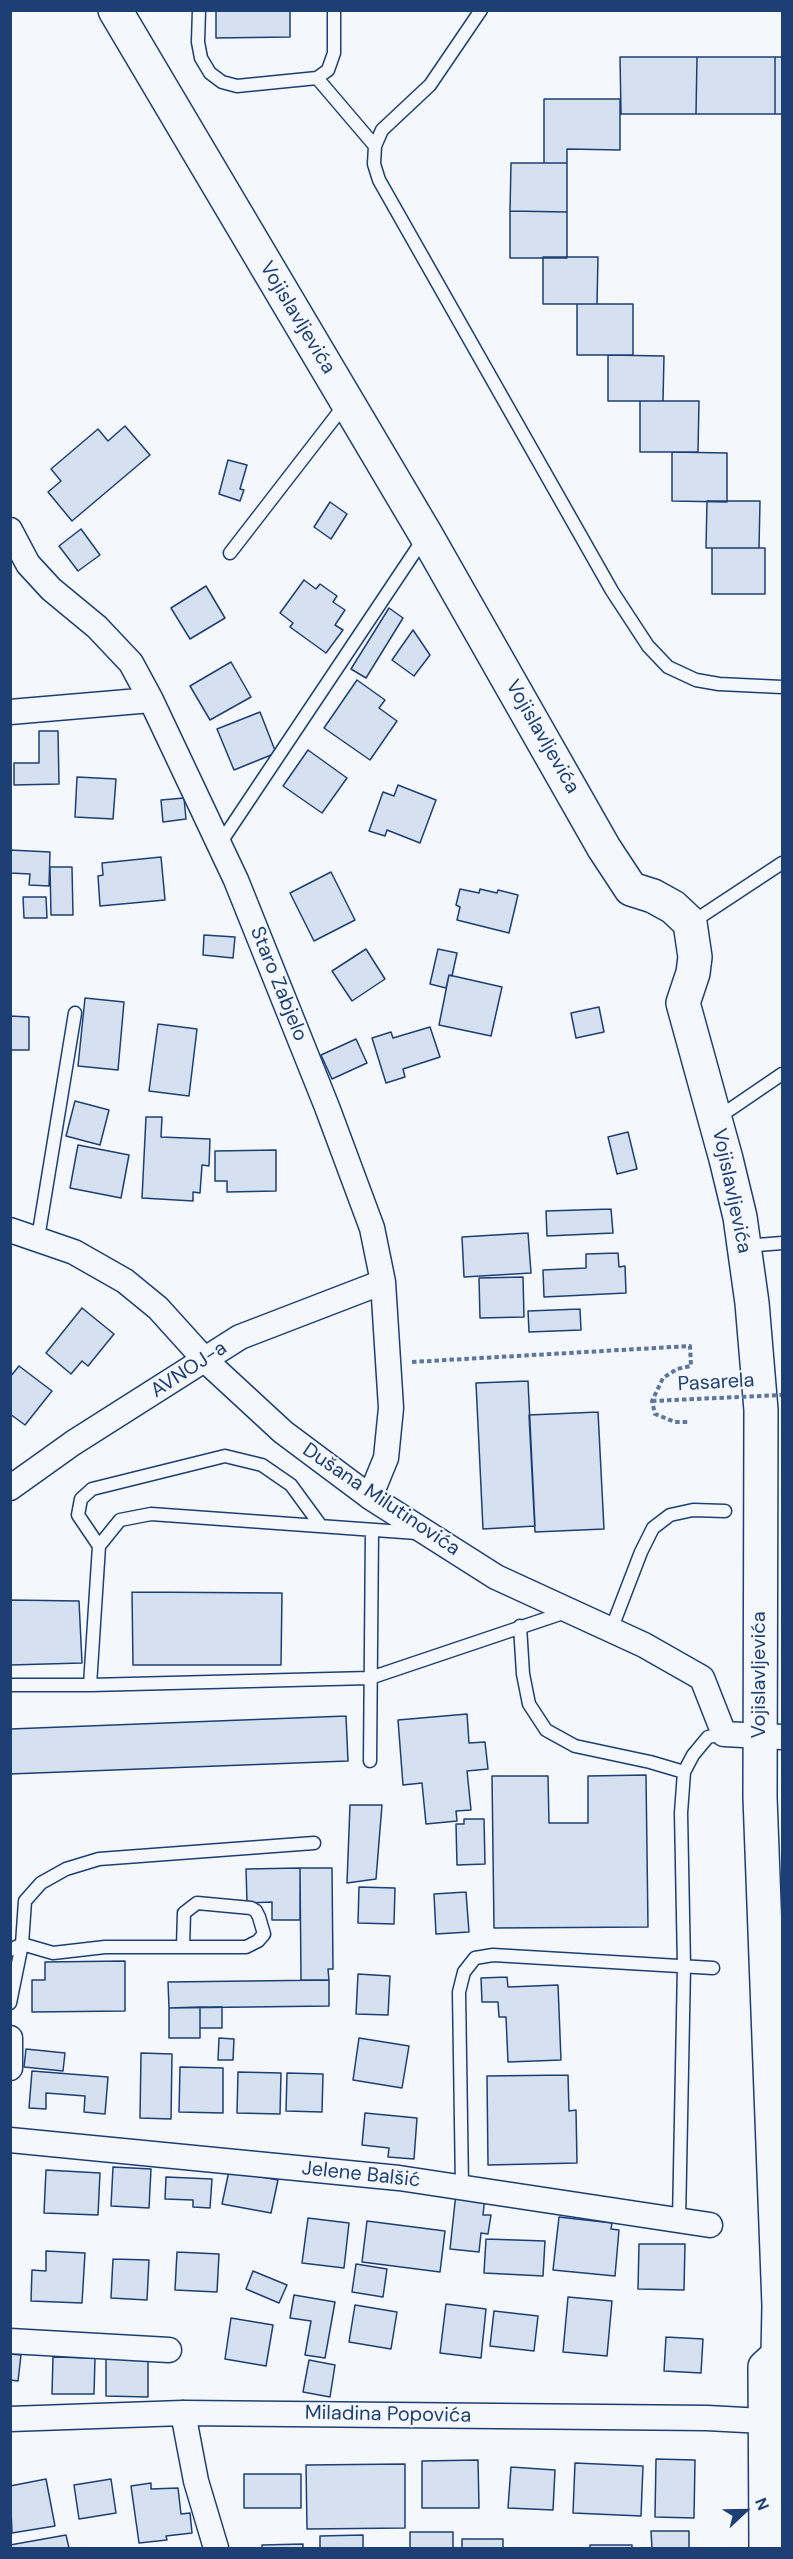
<!DOCTYPE html>
<html>
<head>
<meta charset="utf-8">
<style>
  body { margin:0 }
  #map { position:relative; width:793px; height:2559px; overflow:hidden; background:#f4f7fb; font-family:"DM Sans",sans-serif }
  canvas { display:block }
  .frame { position:absolute; inset:0; border:12px solid #1d3f73; pointer-events:none }
  .north { position:absolute; left:715px; top:2481px; width:60px; height:60px; -webkit-text-stroke:4px #f4f7fb; paint-order:stroke; rotate:68deg; font-size:16px; font-weight:700; line-height:24px; text-align:center; color:#1d3f73 }
  .north::after { content:''; display:block; margin:auto; width:21px; height:27px; background:#1d3f73; clip-path:polygon(50% 0,100% 100%,50% 72%,0 100%) }
</style>
</head>
<body>
<div id="map">
<canvas width="793" height="2559"></canvas>
<div class="frame"></div>
<div class="north">N</div>
</div>
<script>
const ctx = document.querySelector('canvas').getContext('2d');
ctx.lineJoin = 'round';
function fillPath(path, color) { ctx.fillStyle = color; ctx.fill(path, 'evenodd'); }
const poly = rows => new Path2D(rows.map(r => 'M' + r).join(''));
function stroke(path, color, width, dash) { ctx.strokeStyle = color; ctx.lineWidth = width; ctx.lineCap = dash ? 'butt' : 'round'; ctx.setLineDash(dash || []); ctx.stroke(path); }
function write(font, color, halo, rows, align = 'center') {
  ctx.font = font + ' "DM Sans",sans-serif'; ctx.lineWidth = 4.5; ctx.setLineDash([]); ctx.textBaseline = 'middle'; ctx.strokeStyle = halo; ctx.fillStyle = color; for (const [text, x, y, turn = 0] of rows) {
    ctx.save(); ctx.translate(x, y); ctx.rotate((+turn || 0) * Math.PI / 180); ctx.textAlign = isNaN(turn) ? turn : align; if (halo) ctx.strokeText(text, 0, 0); ctx.fillText(text, 0, 0); ctx.restore();
  }
}
const building = poly([
  [216,10,290,10,290,37,216,38,216,10],
  [620,57,697,57,696,114,621,114,620,57],
  [697,57,775,57,775,114,696,114,697,57],
  [775,57,782,57,782,114,775,114,775,57],
  [544,99,620,99,620,150,567,149,567,163,544,163,544,99],
  [511,163,567,163,567,212,510,211,511,163],
  [510,211,567,212,567,258,510,258,510,211],
  [543,257,598,257,597,304,543,304,543,257],
  [577,304,633,304,633,355,577,355,577,304],
  [608,355,664,356,663,401,608,401,608,355],
  [640,401,699,401,698,452,640,452,640,401],
  [125,426,150,455,72,521,48,492,61,481,51,469,98,429,108,441,125,426],
  [672,452,727,453,727,502,672,501,672,452],
  [228,460,247,465,240,489,244,490,240,501,219,494,228,460],
  [707,501,760,501,759,548,706,548,707,501],
  [330,502,347,514,331,539,314,527,330,502],
  [81,529,100,555,78,571,59,546,81,529],
  [712,548,765,548,765,594,712,594,712,548],
  [304,580,316,589,320,584,337,596,333,602,345,610,335,625,343,630,326,653,290,627,293,623,280,613,304,580],
  [206,586,225,618,190,639,171,608,206,586],
  [389,608,403,618,366,678,351,669,389,608],
  [413,630,430,655,414,676,392,660,413,630],
  [231,662,251,697,210,720,190,686,231,662],
  [357,680,385,700,379,708,397,721,370,760,324,728,357,680],
  [260,712,276,753,234,770,217,729,260,712],
  [39,731,58,731,59,784,14,785,14,763,39,763,39,731],
  [308,750,347,778,322,813,283,786,308,750],
  [77,777,116,779,113,819,75,817,77,777],
  [398,785,436,800,420,843,387,830,385,836,369,831,383,792,394,796,398,785],
  [184,798,186,819,163,822,161,800,184,798],
  [10,850,50,852,49,886,29,885,30,874,10,873,10,850],
  [161,857,165,900,100,906,98,876,103,875,102,863,161,857],
  [50,867,72,867,73,915,51,915,50,867],
  [331,872,355,920,314,941,290,893,331,872],
  [460,889,479,893,480,889,497,893,498,890,518,895,509,933,457,920,460,907,456,905,460,889],
  [23,897,46,897,47,918,24,918,23,897],
  [204,935,235,937,233,958,203,955,204,935],
  [366,949,385,979,352,1001,332,971,366,949],
  [438,949,457,953,452,976,449,975,446,988,430,984,438,949],
  [449,975,502,987,491,1036,439,1025,449,975],
  [85,998,124,1002,118,1070,78,1066,85,998],
  [599,1007,604,1032,576,1038,571,1013,599,1007],
  [10,1016,29,1017,29,1050,10,1050,10,1016],
  [158,1024,197,1029,189,1096,149,1091,158,1024],
  [430,1027,440,1057,403,1069,405,1077,386,1083,372,1038,391,1032,393,1038,430,1027],
  [356,1039,367,1063,332,1079,321,1055,356,1039],
  [75,1101,109,1110,100,1145,66,1136,75,1101],
  [146,1117,162,1117,161,1137,210,1139,209,1166,202,1165,200,1193,193,1192,193,1201,142,1198,146,1117],
  [628,1132,637,1169,617,1174,608,1137,628,1132],
  [78,1145,129,1155,121,1198,70,1188,78,1145],
  [276,1150,276,1191,227,1192,227,1181,215,1181,215,1151,276,1150],
  [611,1209,613,1233,547,1236,546,1211,611,1209],
  [528,1233,531,1273,464,1277,462,1237,528,1233],
  [618,1253,619,1267,625,1266,626,1293,544,1297,543,1270,586,1268,586,1254,618,1253],
  [523,1277,524,1317,480,1318,479,1278,523,1277],
  [82,1308,114,1334,88,1366,82,1361,71,1374,46,1353,82,1308],
  [580,1309,581,1330,529,1332,528,1311,580,1309],
  [19,1366,52,1391,25,1425,10,1414,10,1377,19,1366],
  [528,1381,535,1526,483,1529,476,1383,528,1381],
  [598,1412,604,1529,535,1532,529,1415,598,1412],
  [132,1592,282,1593,281,1665,133,1665,132,1592],
  [10,1600,79,1601,82,1663,10,1665,10,1600],
  [467,1714,469,1743,485,1742,488,1769,467,1771,471,1810,456,1811,457,1821,426,1824,422,1783,403,1785,398,1720,467,1714],
  [346,1716,348,1761,10,1774,10,1729,346,1716],
  [646,1775,648,1927,494,1928,492,1776,548,1776,549,1823,588,1823,588,1776,646,1775],
  [350,1805,382,1805,376,1879,347,1883,350,1805],
  [464,1819,484,1819,485,1864,457,1865,456,1824,464,1824,464,1819],
  [300,1868,300,1920,272,1920,272,1902,247,1903,246,1869,300,1868],
  [300,1868,332,1868,333,1969,328,1969,329,1980,301,1980,300,1868],
  [359,1887,395,1888,394,1924,358,1923,359,1887],
  [466,1892,469,1932,436,1934,434,1894,466,1892],
  [125,1961,125,2011,32,2012,32,1980,45,1980,45,1962,125,1961],
  [358,1974,390,1976,388,2015,356,2014,358,1974],
  [507,1977,508,1987,558,1985,561,2060,508,2062,506,2017,499,2017,498,2002,482,2002,481,1978,507,1977],
  [329,1980,329,2006,169,2008,168,1982,329,1980],
  [200,2007,222,2007,222,2028,200,2028,200,2007],
  [200,2007,200,2038,169,2038,169,2008,200,2007],
  [219,2038,234,2039,233,2060,218,2060,219,2038],
  [359,2038,409,2046,402,2088,353,2080,359,2038],
  [26,2049,65,2053,63,2071,24,2067,26,2049],
  [141,2053,172,2054,171,2119,140,2118,141,2053],
  [180,2067,223,2068,223,2113,179,2112,180,2067],
  [32,2071,108,2077,105,2114,84,2112,85,2096,46,2093,46,2109,29,2108,32,2071],
  [238,2072,281,2073,280,2114,237,2113,238,2072],
  [287,2073,323,2074,322,2112,286,2111,287,2073],
  [568,2075,569,2111,576,2110,577,2163,488,2165,487,2076,568,2075],
  [365,2113,417,2118,414,2159,388,2157,389,2148,362,2145,365,2113],
  [113,2167,151,2169,149,2208,111,2206,113,2167],
  [46,2170,100,2173,98,2215,44,2213,46,2170],
  [229,2171,278,2180,271,2213,222,2204,229,2171],
  [166,2177,212,2179,210,2208,193,2207,193,2200,165,2199,166,2177],
  [456,2193,485,2196,483,2215,491,2215,488,2234,481,2233,479,2252,450,2249,456,2193],
  [559,2217,612,2223,611,2229,619,2230,615,2276,553,2270,559,2217],
  [308,2218,349,2223,344,2268,302,2263,308,2218],
  [367,2221,445,2231,440,2272,362,2262,367,2221],
  [486,2239,545,2241,543,2276,484,2273,486,2239],
  [639,2244,685,2244,684,2290,638,2289,639,2244],
  [46,2251,85,2253,82,2303,31,2301,32,2270,46,2271,46,2251],
  [177,2252,219,2254,217,2292,175,2290,177,2252],
  [113,2259,149,2260,147,2300,111,2298,113,2259],
  [356,2264,387,2269,383,2297,352,2292,356,2264],
  [253,2271,287,2285,279,2303,246,2289,253,2271],
  [294,2295,335,2302,325,2358,305,2355,311,2321,290,2318,294,2295],
  [568,2297,612,2301,607,2356,563,2352,568,2297],
  [446,2304,486,2309,481,2358,440,2353,446,2304],
  [355,2305,397,2312,391,2349,349,2342,355,2305],
  [494,2311,538,2316,534,2351,490,2346,494,2311],
  [231,2318,273,2325,266,2366,225,2359,231,2318],
  [666,2337,703,2339,701,2373,664,2371,666,2337],
  [10,2354,21,2355,18,2381,10,2380,10,2354],
  [106,2355,148,2356,148,2397,106,2396,106,2355],
  [53,2357,95,2358,94,2394,52,2394,53,2357],
  [309,2360,335,2365,330,2397,303,2392,309,2360],
  [656,2459,695,2460,694,2518,655,2517,656,2459],
  [478,2460,479,2508,422,2508,422,2461,478,2460],
  [575,2463,643,2466,641,2516,573,2513,575,2463],
  [405,2464,405,2528,307,2529,306,2465,405,2464],
  [511,2467,555,2470,553,2510,508,2508,511,2467],
  [244,2474,301,2474,301,2508,244,2508,244,2474],
  [46,2479,55,2526,12,2533,10,2486,46,2479],
  [111,2479,116,2513,79,2519,74,2485,111,2479],
  [151,2483,151,2489,178,2488,181,2514,190,2513,192,2533,166,2536,167,2540,139,2543,131,2486,151,2483],
  [651,2531,689,2531,689,2548,652,2548,651,2531],
  [410,2532,453,2532,453,2548,410,2548,410,2532],
  [66,2535,69,2548,10,2548,10,2545,66,2535],
  [363,2535,363,2548,320,2548,320,2536,363,2535],
  [462,2539,503,2539,503,2548,462,2548,462,2539],
  [303,2544,303,2548,262,2548,262,2545,303,2544],
  [590,2545,632,2545,632,2548,590,2548,590,2545]
]);
fillPath(building, '#d5e0f0');
stroke(building, '#1d3f73', 1.5);
const service = poly([
  [199,10,198,42,201,58,210,73,222,82,237,86,317,78,328,70,334,53,334,10],
  [481,10,430,85,382,130,375,146,374,164,379,180,612,591,648,646,668,667,696,680,719,684,782,687],
  [317,78,375,146],
  [230,553,346,403],
  [219,845,424,538],
  [691,923,782,863],
  [716,1119,782,1074],
  [38,1238,75,1013],
  [745,1246,782,1243],
  [99,1546,78,1515,81,1499,92,1489,225,1456,262,1465,291,1485,321,1526],
  [520,1626,523,1674,529,1704,546,1730,575,1746,650,1762,684,1772],
  [611,1630,641,1552,653,1528,670,1515,693,1510,725,1511],
  [10,1685,90,1685,370,1678,566,1612],
  [90,1685,99,1546,120,1520,151,1514,417,1533],
  [370,1761,372,1530],
  [10,1950,22,1944,25,1901,41,1883,66,1869,99,1859,314,1843],
  [10,2003,22,1944,53,1953,105,1947,246,1947,258,1941,264,1934,259,1917,256,1911,251,1908,197,1903,184,1913,183,1947],
  [462,2187,459,1992,464,1972,475,1958,493,1955,713,1968],
  [679,2221,684,1966,681,1813,684,1772,693,1755,708,1737,724,1734]
]);
const minor = poly([
  [10,530,28,564,51,589,97,627,131,663,151,700,236,880,327,1107,372,1228,383,1282,391,1408,386,1458,370,1497],
  [10,712,151,700],
  [10,1230,74,1252,125,1281,158,1308,205,1360,283,1432,370,1497,496,1577,644,1645,702,1678,724,1734,782,1737],
  [10,1488,73,1443,240,1337,383,1282],
  [10,2038,10,2068],
  [10,2140,399,2178,710,2225],
  [10,2341,169,2350],
  [183,2413,196,2481,216,2548],
  [10,2419,183,2413,707,2418,782,2422]
]);
const primary = poly([
  [115,10,426,535,604,848,631,889,653,896,673,907,690,923,695,957,693,973,683,1003,726,1159,740,1217,752,1303,761,1410,760,1797,779,2306,778,2355,765,2367,766,2548]
]);
stroke(service, '#1d3f73', 15);
stroke(minor, '#1d3f73', 27);
stroke(primary, '#1d3f73', 36);
stroke(poly([
  [412,1362,690,1346,691,1366,677,1369,663,1378,652,1401,655,1414,675,1422,688,1422]
]), '#5e769c', 4, [4.5, 3]);
stroke(service, '#f4f7fb', 12);
stroke(minor, '#f4f7fb', 24);
stroke(primary, '#f4f7fb', 33);
stroke(poly([
  [652,1401,782,1395]
]), '#5e769c', 4, [4.5, 3]);
write('20px', '#1d3f73', '#f4f7fb', [
  ["Vojislavljevića",297,318,59],
  ["Vojislavljevića",542,737,60],
  ["Staro Zabjelo",278,984,68],
  ["Vojislavljevića",731,1191,78],
  ["AVNOJ-a",189,1370,-33],
  ["Pasarela",716,1383,-3],
  ["Dušana Milutinovića",381,1500,34],
  ["Vojislavljevića",760,1675,-90],
  ["Jelene Balšić",361,2175,6],
  ["Miladina Popovića",388,2415,1]
]);
</script>
</body>
</html>
